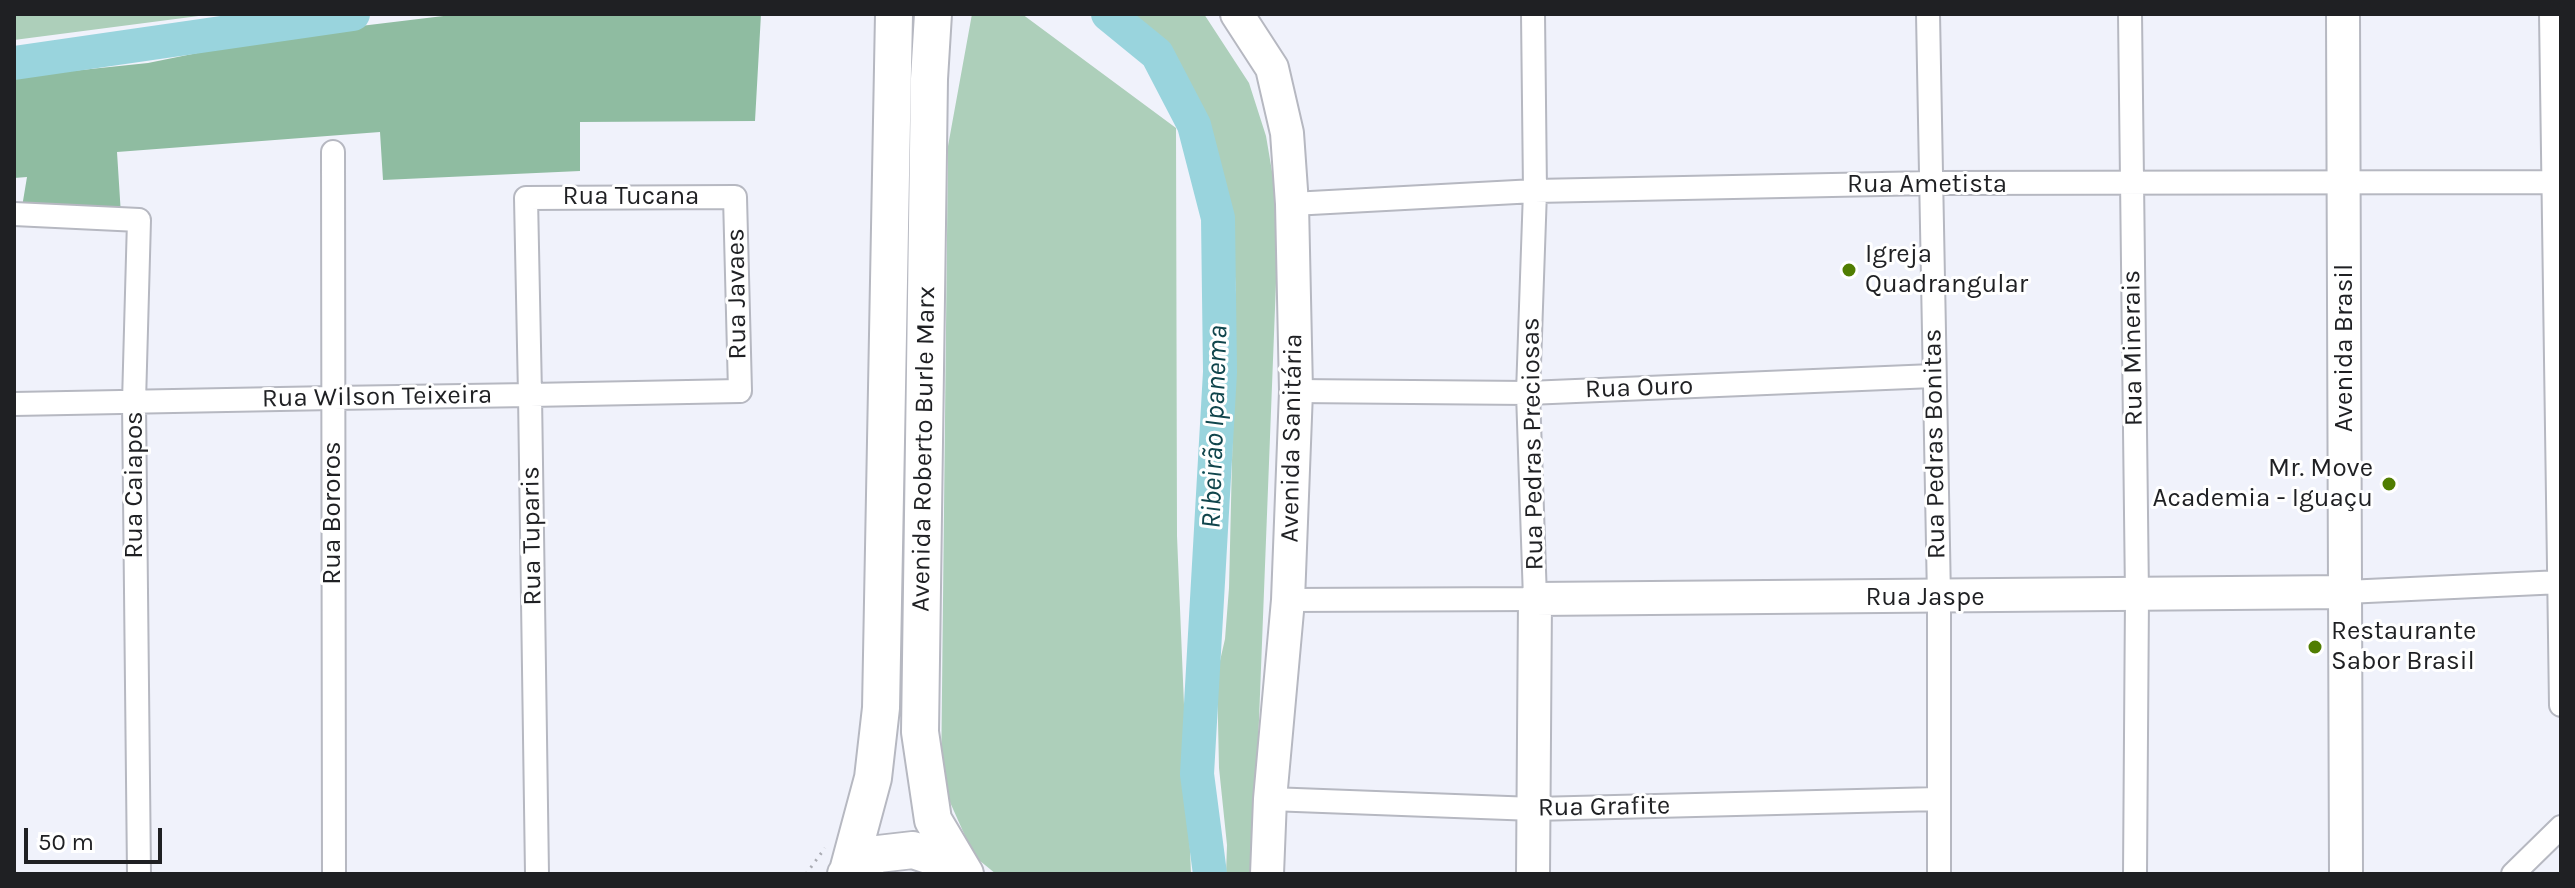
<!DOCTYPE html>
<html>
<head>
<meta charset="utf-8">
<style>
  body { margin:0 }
  #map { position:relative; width:2575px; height:888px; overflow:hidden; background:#f0f2fb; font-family:Karla,sans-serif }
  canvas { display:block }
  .frame { position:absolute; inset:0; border:16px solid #1f2023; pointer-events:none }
  .scale { position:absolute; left:24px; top:828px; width:138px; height:36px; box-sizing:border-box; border:4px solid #1f2023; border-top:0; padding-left:10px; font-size:24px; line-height:28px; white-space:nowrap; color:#1f2023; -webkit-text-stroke:6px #fff; paint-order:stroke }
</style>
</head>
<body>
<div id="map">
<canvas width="2575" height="888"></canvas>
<div class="frame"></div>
<div class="scale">50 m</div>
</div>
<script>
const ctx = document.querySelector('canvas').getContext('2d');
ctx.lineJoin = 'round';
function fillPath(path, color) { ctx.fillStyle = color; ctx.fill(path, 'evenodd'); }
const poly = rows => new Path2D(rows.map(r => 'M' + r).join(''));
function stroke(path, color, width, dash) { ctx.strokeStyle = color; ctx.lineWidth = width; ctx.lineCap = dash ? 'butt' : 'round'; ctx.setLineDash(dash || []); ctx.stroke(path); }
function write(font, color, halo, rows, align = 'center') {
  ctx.font = font + ' Karla,sans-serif'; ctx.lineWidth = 6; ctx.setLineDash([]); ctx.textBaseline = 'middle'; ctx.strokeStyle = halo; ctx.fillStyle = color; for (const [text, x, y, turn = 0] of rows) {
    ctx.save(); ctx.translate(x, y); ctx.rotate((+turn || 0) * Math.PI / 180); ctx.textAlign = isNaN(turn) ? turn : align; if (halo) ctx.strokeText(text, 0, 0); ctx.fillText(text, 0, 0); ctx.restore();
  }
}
fillPath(poly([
  [14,14,214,14,14,40],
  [972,14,1022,14,1176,128,1177,536,1191,874,996,874,974,856,941,782,948,146],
  [1132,14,1204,14,1249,83,1266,136,1276,195,1277,257,1253,874,1226,874,1227,845,1219,768,1217,674,1225,639,1229,588,1236,292,1233,244,1204,125,1181,72,1159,39]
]), '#adcfba');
fillPath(poly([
  [460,14,761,14,755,121,580,122,580,171,383,180,380,132,117,152,121,215,20,219,27,177,14,178,14,77,148,63,286,35]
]), '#8fbca1');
stroke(poly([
  [1108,14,1157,54,1194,125,1218,218,1220,372,1197,774,1210,874],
  [14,63,353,14]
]), '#99d4dd', 34);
const street = poly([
  [1928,14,1939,598,1939,874],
  [2130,14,2137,596,2135,874],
  [2551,14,2561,705],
  [333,152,334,874],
  [1292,204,1535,191,1931,183,2561,182],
  [14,214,139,220,134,402,139,874],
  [1296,391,1528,393,1933,376],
  [14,404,333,398,530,395,740,391,735,197,526,198,530,395,537,874],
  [2346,592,2561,582],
  [1288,600,1535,599,1528,393,1535,191,1533,14],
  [1270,799,1534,809,1938,799],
  [2513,874,2561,827]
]);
const secondary = poly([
  [1237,14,1272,68,1287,133,1292,204,1296,391,1288,600,1270,799,1267,874],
  [2343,14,2346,874],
  [1533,874,1535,599,2346,592]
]);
const primary = poly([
  [933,14,929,79,920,732,933,820,965,874],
  [848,871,873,778,881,708,894,14],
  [846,874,878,854,913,850,946,861,960,874]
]);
stroke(street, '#b6b8c1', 26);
stroke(secondary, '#b6b8c1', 36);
stroke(primary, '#b6b8c1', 40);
stroke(poly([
  [806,874,825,848]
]), '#aaacb3', 3, [2, 6]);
stroke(street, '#fff', 22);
stroke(secondary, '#fff', 32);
stroke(primary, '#fff', 36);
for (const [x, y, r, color] of [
  [1849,270,8,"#507d01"],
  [2389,484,8,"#507d01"],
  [2315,647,8,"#507d01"]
]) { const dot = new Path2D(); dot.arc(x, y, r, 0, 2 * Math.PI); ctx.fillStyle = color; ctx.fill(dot); stroke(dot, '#fff', 3); }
write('26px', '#1f2023', '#fff', [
  ["Rua Ametista",1927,185],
  ["Rua Tucana",631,197],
  ["Rua Javaes",737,294,-91],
  ["Rua Minerais",2133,348,-91],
  ["Avenida Brasil",2345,348,-90],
  ["Rua Ouro",1639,388,-2],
  ["Rua Wilson Teixeira",377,397,-1],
  ["Avenida Sanitária",1292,438,-89],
  ["Rua Pedras Preciosas",1533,444,-91],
  ["Rua Pedras Bonitas",1935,444,-91],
  ["Avenida Roberto Burle Marx",924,449,-89],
  ["Rua Caiapos",135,485,-90],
  ["Rua Bororos",333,513,-90],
  ["Rua Tuparis",532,536,-91],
  ["Rua Jaspe",1925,598],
  ["Rua Grafite",1604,807,-1]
]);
write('26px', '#1f2023', '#fff', [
  ["Igreja",1865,255],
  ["Quadrangular",1865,285],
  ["Mr. Move",2373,469,"right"],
  ["Academia - Iguaçu",2373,499,"right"],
  ["Restaurante",2331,632],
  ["Sabor Brasil",2331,662]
], 'left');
write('italic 28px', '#10454c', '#fff', [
  ["Ribeirão Ipanema",1215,427,-88]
]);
</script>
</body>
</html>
